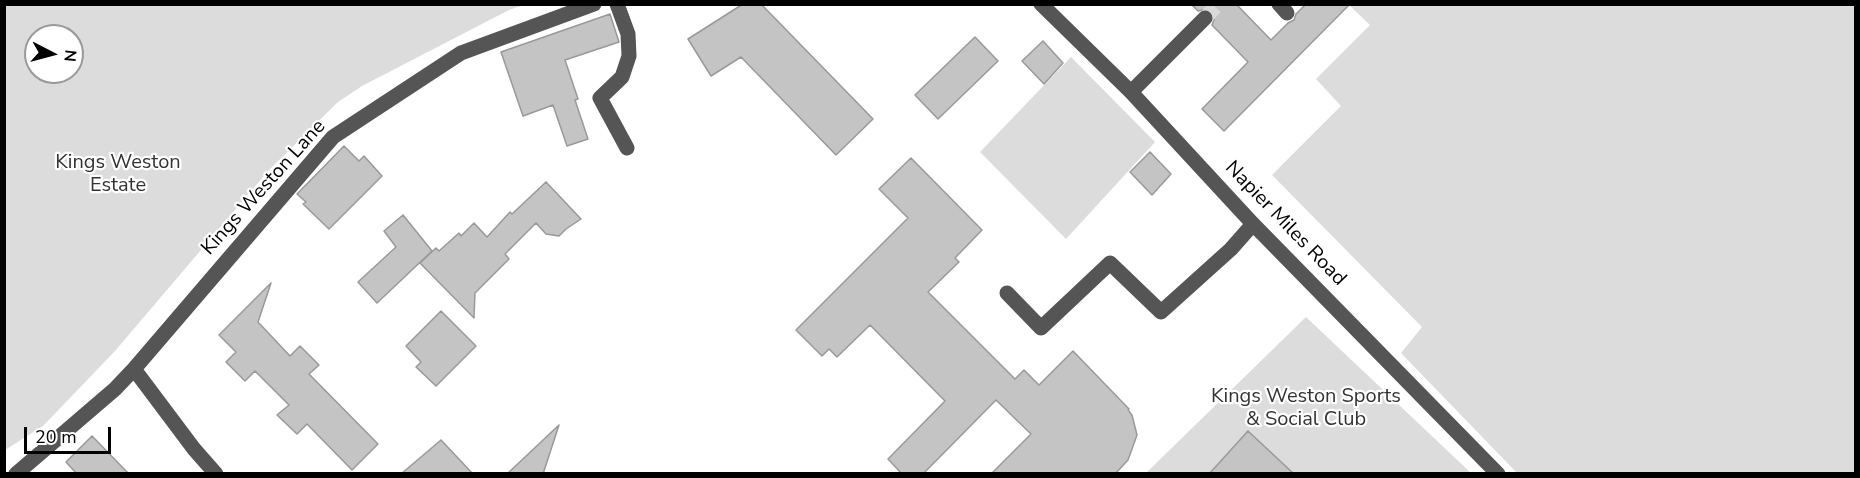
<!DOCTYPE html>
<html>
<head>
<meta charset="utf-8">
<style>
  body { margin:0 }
  #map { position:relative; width:1860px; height:478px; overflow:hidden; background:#fff; font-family:"Nunito Sans",sans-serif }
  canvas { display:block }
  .frame { position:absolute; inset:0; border:6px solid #000; pointer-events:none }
  .north { position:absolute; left:24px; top:24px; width:60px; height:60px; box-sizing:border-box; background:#fff; border:2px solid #999; border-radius:50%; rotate:96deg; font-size:16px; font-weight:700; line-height:24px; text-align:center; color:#000 }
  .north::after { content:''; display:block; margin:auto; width:21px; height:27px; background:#000; clip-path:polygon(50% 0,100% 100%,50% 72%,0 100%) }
  .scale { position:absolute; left:24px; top:427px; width:87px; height:27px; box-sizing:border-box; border:3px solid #000; border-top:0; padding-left:8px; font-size:18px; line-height:21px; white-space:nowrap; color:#000; -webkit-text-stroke:4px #fff; paint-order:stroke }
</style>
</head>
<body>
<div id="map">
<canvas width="1860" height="478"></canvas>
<div class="frame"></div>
<div class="north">N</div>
<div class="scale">20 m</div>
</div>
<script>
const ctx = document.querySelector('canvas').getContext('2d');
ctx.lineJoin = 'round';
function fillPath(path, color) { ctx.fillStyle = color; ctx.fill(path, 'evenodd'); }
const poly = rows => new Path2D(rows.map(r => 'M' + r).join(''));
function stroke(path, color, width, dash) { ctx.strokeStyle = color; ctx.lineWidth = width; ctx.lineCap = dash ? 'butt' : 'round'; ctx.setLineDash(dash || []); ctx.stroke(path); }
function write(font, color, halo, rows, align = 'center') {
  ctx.font = font + ' "Nunito Sans",sans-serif'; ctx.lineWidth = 4.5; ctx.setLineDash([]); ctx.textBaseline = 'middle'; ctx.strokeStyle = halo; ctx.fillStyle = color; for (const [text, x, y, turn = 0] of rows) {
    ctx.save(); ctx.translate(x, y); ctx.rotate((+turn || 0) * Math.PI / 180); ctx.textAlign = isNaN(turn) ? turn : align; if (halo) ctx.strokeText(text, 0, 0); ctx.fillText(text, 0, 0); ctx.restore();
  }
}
fillPath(poly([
  [5,4,523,4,523,5,509,10,362,86,338,102,269,170,115,351,43,426,5,450],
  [36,36,72,36,72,72,36,72],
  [1349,5,1855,5,1855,473,1517,473,1401,353,1422,327,1272,175,1341,106,1316,79,1370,25],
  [1071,57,1155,142,1066,239,980,152],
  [1306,317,1471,473,1145,474]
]), '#dcdcdc');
const building = poly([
  [743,4,761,4,873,119,836,155,741,57,711,76,688,39,743,4],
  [1191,4,1236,4,1271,40,1288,23,1294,20,1296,14,1306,4,1350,4,1224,131,1202,109,1248,62,1212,25,1214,20,1212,12,1207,9,1198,11,1191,4],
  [610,14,619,42,565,60,578,99,575,100,588,139,567,146,553,105,523,116,501,52,610,14],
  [975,37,998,61,938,119,915,95,975,37],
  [1043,41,1063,63,1044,84,1022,61,1043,41],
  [344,146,359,161,364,156,382,176,329,229,303,204,306,202,297,194,344,146],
  [1150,152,1171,174,1152,195,1130,172,1150,152],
  [911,158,982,230,955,258,959,262,928,292,1015,379,1024,370,1039,385,1073,351,1129,409,1128,410,1132,415,1137,435,1128,460,1115,474,991,474,1031,434,996,400,923,474,902,474,888,459,945,401,870,325,837,357,829,349,822,356,796,330,908,218,879,189,911,158],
  [546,182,581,219,566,229,559,236,546,234,536,223,505,254,509,259,475,293,474,318,420,263,436,248,439,251,459,233,461,236,474,223,487,237,510,212,512,214,546,182],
  [403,215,432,251,377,303,358,282,396,247,384,231,403,215],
  [271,283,258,322,290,356,300,346,319,365,309,374,378,444,352,470,307,424,297,434,277,415,289,405,255,371,245,381,226,362,236,352,219,335,271,283],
  [441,311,476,346,436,386,416,367,421,362,406,346,441,311],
  [559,425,543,474,507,474,559,425],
  [1248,431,1294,474,1209,474,1248,431],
  [92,436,129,474,77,474,66,462,92,436],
  [441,440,473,474,401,474,441,440]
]);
fillPath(building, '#c4c4c4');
stroke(building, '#999', 1.5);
stroke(poly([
  [1205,18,1218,4]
]), '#d9d9d9', 15, [15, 8]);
stroke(poly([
  [617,4,628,34,629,56,622,77,600,98,627,148],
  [1041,4,1131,92,1253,224,1498,474],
  [1279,4,1287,13],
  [1131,92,1205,18],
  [1007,293,1041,328,1110,263,1161,312,1231,249,1253,224],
  [134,369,194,449,216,474],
  [16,474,115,389,134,369,333,137,461,53,594,4]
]), '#555', 15);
write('20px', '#333', '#fff', [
  ["Kings Weston",118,163],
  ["Estate",118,186],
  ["Kings Weston Sports",1306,397],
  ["& Social Club",1306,420]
]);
write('20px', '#000', '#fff', [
  ["Kings Weston Lane",264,188,-48],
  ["Napier Miles Road",1285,224,46]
]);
</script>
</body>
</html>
